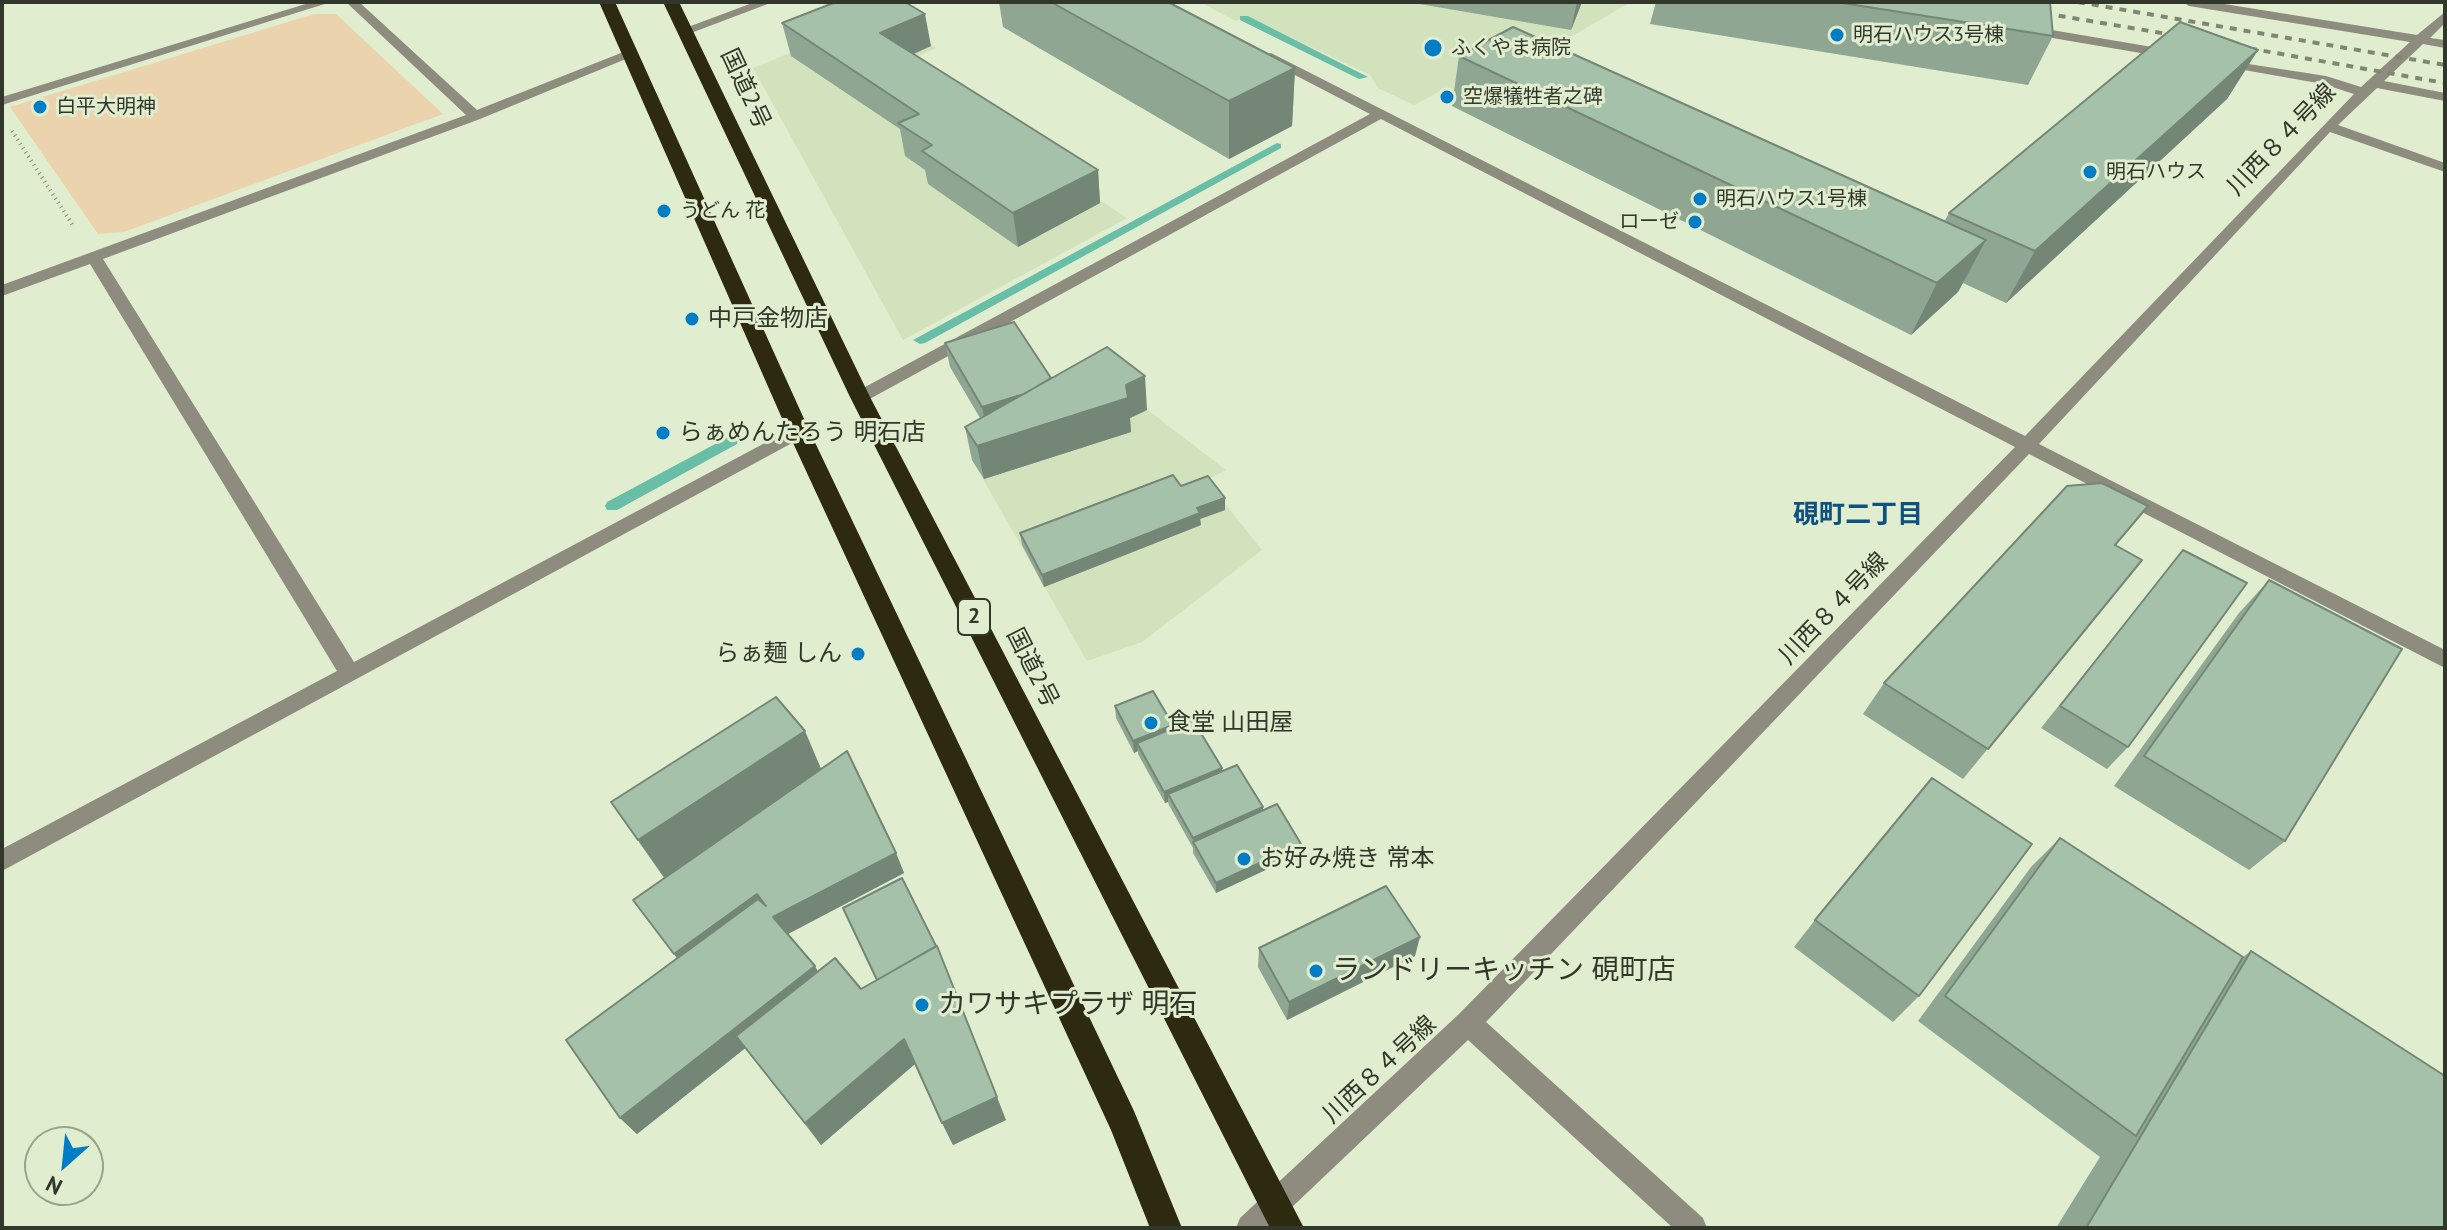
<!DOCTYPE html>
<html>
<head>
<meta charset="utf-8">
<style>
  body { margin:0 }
  #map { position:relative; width:2447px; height:1230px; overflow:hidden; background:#e0edce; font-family:"PT Sans",sans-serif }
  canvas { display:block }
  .frame { position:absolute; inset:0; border:4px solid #32372b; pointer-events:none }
  .north { position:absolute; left:24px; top:1126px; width:80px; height:80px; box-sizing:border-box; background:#e0edce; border:2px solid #9aa48d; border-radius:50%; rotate:207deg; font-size:22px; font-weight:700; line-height:32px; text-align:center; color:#32372b }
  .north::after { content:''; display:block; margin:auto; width:28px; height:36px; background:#007dc5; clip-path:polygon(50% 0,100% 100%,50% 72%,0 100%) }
</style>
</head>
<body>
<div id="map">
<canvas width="2447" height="1230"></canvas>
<div class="frame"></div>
<div class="north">N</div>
</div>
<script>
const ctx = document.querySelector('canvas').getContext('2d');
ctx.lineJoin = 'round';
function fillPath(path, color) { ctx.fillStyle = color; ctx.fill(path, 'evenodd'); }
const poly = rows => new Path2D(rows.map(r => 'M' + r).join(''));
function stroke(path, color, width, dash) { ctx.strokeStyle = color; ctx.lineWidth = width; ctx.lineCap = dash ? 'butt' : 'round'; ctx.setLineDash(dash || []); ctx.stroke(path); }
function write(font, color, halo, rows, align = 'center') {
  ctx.font = font + ' "PT Sans","Noto Sans JP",sans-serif'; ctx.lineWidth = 6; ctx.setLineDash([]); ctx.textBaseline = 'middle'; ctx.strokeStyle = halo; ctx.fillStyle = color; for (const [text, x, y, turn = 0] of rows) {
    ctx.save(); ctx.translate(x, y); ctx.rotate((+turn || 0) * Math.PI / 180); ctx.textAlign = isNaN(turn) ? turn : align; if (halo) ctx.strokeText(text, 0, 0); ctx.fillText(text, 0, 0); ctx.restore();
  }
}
fillPath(poly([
  [1207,2,1631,2,1466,97,1444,89,1414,105,1378,88,1370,75,1247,16,1236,21,1205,5],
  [883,15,936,48,896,67,1127,218,903,340,753,68],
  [1110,381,1226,470,1206,480,1262,550,1142,642,1087,661,972,460]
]), '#d2e2bc');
fillPath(poly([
  [314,14,336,14,443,114,124,232,98,234,10,107]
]), '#ebd3ad');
fillPath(poly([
  [1240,16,1248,16,1368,77,1359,79,1240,20,1240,16],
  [1277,143,1281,144,1281,148,925,343,920,344,913,340,1277,143],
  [732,435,739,440,737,444,617,510,607,510,605,506,607,502,732,435]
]), '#68bea6');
stroke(poly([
  [12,131,74,227]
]), '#88917c', 4, [1, 4]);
fillPath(poly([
  [312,2,331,2,2,105,2,97,312,2],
  [346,2,359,2,477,110,626,51,638,54,480,119,103,259,354,662,793,428,805,428,808,432,805,436,2,871,2,849,337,671,90,264,2,296,2,285,466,115,346,2],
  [755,2,773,2,691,33,680,30,755,2],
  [2183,2,2212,2,2417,35,2445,12,2445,23,2430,38,2445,40,2445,48,2423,44,2384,81,2445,93,2445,101,2377,88,2338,125,2445,163,2445,172,2330,132,2039,444,2445,650,2445,668,2029,454,1486,1022,1703,1218,1707,1228,1673,1228,1468,1040,1270,1228,1236,1228,1240,1218,1459,1014,2015,447,1381,119,866,401,854,401,851,397,854,393,1370,114,1266,60,1266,54,1271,53,2025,436,2354,94,2323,84,2216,65,2216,59,2326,76,2361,87,2410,42,2189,6,2183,2],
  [2028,26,2170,50,2177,54,2170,58,2023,33,2022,30,2028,26]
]), '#8d8c7f');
fillPath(poly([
  [599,2,615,2,810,432,1134,1111,1182,1228,1150,1228,1111,1130,788,432,599,2],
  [663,2,679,2,870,397,1304,1228,1270,1228,850,397,663,2]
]), '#2e2a10');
stroke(poly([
  [2078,2,2445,65],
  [2031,11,2185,37],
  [2236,46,2445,83]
]), '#7f8773', 4, [7, 7]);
fillPath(poly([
  [999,2,1168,2,1295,68,1292,126,1229,159,1003,27],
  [1408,2,1582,2,1571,30],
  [1656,2,2050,2,2053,36,2028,85,1650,24],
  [782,23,931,46,914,54,1098,170,1100,203,1018,247,928,184,925,170,905,156,900,129,791,56],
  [2258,50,2227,99,2006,303,1963,283,1958,292,1911,335,1452,106,1459,56,1944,222,1949,213],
  [945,343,1051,378,1147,410,1130,418,1131,432,984,479,972,460,965,427,980,418,950,367],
  [1181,486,1225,510,1200,519,1201,525,1044,587,1022,545,1020,533],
  [2116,546,2142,560,1963,779,1863,714,1884,683],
  [2183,550,2128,747,2107,769,2041,728],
  [2269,580,2285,841,2249,870,2114,786,2239,613],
  [1115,706,1173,725,1173,728,1222,771,1263,811,1301,844,1300,854,1216,893,1193,853,1193,848,1169,805,1168,802,1165,803,1138,754,1138,751,1134,753,1116,718],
  [821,769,896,853,904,873,788,934,818,972,861,989,1006,1120,953,1145,915,1064,821,1145,745,1048,637,1134,620,1118,677,958,633,900,664,878,611,802],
  [2060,838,2243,957,2251,951,2445,1228,2056,1228,2100,1157,1918,1021,2031,867],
  [1815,920,1919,996,1893,1022,1794,947],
  [1259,948,1415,956,1287,1020,1258,967]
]), '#8fa692');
fillPath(poly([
  [1577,2,1582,2,1571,30],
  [925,14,931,46,887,65,880,33],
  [2258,50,2227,99,2006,303,2035,251],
  [1295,68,1292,126,1229,159,1229,101],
  [1098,170,1100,203,1018,247,1013,213],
  [1986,240,1958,292,1911,335,1937,283],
  [1145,376,1147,410,1130,418,1131,432,984,479,977,446],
  [1054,384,987,431,982,407],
  [1225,498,1225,510,1200,519,1201,525,1044,587,1042,575,1197,508],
  [1173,725,1174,736,1137,743,1138,751,1134,753,1133,741],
  [805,731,825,778,669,884,638,840],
  [1222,768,1222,779,1168,794,1168,802,1165,803,1164,792],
  [1263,807,1263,818,1194,843,1193,838],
  [1301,844,1300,854,1216,893,1216,883],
  [896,853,904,873,784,936,773,917],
  [757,894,769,914,688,973,674,954],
  [1420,937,1415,956,1287,1020,1289,1002],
  [815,966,825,985,637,1134,620,1118],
  [904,1039,916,1063,821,1145,805,1123],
  [997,1097,1006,1120,953,1145,942,1123]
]), '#748777');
const building = poly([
  [836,2,905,2,925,14,880,33,1098,170,1013,213,922,151,932,145,898,123,919,114,782,23,836,2],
  [1051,2,1168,2,1295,68,1229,101,1051,2],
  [1836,2,2050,2,2053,36,1836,2],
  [2180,22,2258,50,2035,251,1949,213,2180,22],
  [1513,27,1986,240,1937,283,1459,56,1513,27],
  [1014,322,1051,378,1024,394,982,407,945,343,1014,322],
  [1107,347,1145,376,1126,385,1128,398,977,446,965,427,1107,347],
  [1173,475,1181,486,1208,476,1225,498,1197,508,1200,513,1042,575,1020,533,1173,475],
  [2102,483,2148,506,2115,545,2142,560,1988,749,1884,683,2067,486,2102,483],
  [2183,550,2247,583,2128,747,2060,706,2183,550],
  [2269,580,2402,649,2285,841,2144,756,2269,580],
  [1153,691,1173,725,1133,741,1115,706,1153,691],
  [776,697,805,731,638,840,611,802,776,697],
  [1193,720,1222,768,1164,792,1137,743,1193,720],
  [847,751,896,853,773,917,815,966,620,1118,566,1040,758,899,766,906,757,894,674,954,633,900,847,751],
  [1237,765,1263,807,1193,838,1168,794,1237,765],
  [1932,778,2032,844,1919,996,1815,920,1932,778],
  [1277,804,1301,844,1216,883,1193,842,1277,804],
  [2060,838,2243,957,2136,1136,1945,996,2060,838],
  [902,878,936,946,877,980,843,908,902,878],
  [1386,886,1420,937,1289,1002,1259,948,1386,886],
  [937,946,997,1097,942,1123,904,1039,805,1123,736,1036,835,958,861,989,937,946],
  [2251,951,2445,1076,2445,1228,2086,1228,2251,951]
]);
fillPath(building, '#a6c1aa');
stroke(building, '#748777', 2);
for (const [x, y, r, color] of [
  [1837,35,8,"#007dc5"],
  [1433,48,10,"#007dc5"],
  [1447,97,8,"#007dc5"],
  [40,107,8,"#007dc5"],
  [2090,172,8,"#007dc5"],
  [1700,199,8,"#007dc5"],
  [664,211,8,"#007dc5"],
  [1695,222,8,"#007dc5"],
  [692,319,8,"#007dc5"],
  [663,433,8,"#007dc5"],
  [858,654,8,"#007dc5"],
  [1151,723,8,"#007dc5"],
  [1244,859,8,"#007dc5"],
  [1316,971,8,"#007dc5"],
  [922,1005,8,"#007dc5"]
]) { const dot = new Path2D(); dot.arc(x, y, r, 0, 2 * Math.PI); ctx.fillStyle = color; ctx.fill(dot); stroke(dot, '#e0edce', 3); }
write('20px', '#32372b', '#e0edce', [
  ["明石ハウス3号棟",1853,35],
  ["ふくやま病院",1451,48],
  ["空爆犠牲者之碑",1463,97],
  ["白平大明神",56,107],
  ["明石ハウス",2106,172],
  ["明石ハウス1号棟",1716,199],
  ["うどん 花",680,211],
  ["ローゼ",1679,222,"right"]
], 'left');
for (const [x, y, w] of [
  [974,617,32]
]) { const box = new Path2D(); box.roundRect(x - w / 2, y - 18, w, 36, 6); ctx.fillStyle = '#e0edce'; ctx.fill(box); stroke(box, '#32372b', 2); }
write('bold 22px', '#32372b', null, [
  ["2",974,617]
]);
write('24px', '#32372b', '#e0edce', [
  ["国道2号",745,89,65],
  ["川西８４号線",2282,140,-46],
  ["川西８４号線",1834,609,-46],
  ["国道2号",1032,668,63],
  ["川西８４号線",1380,1070,-43]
]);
write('24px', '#32372b', '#e0edce', [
  ["中戸金物店",708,319],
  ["らぁめんたろう 明石店",679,433],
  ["らぁ麺 しん",842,654,"right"],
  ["食堂 山田屋",1167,723],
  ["お好み焼き 常本",1260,859]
], 'left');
write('bold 26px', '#0e5281', '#e0edce', [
  ["硯町二丁目",1858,516]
]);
write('28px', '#32372b', '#e0edce', [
  ["ランドリーキッチン 硯町店",1332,971],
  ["カワサキプラザ 明石",938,1005]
], 'left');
</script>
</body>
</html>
